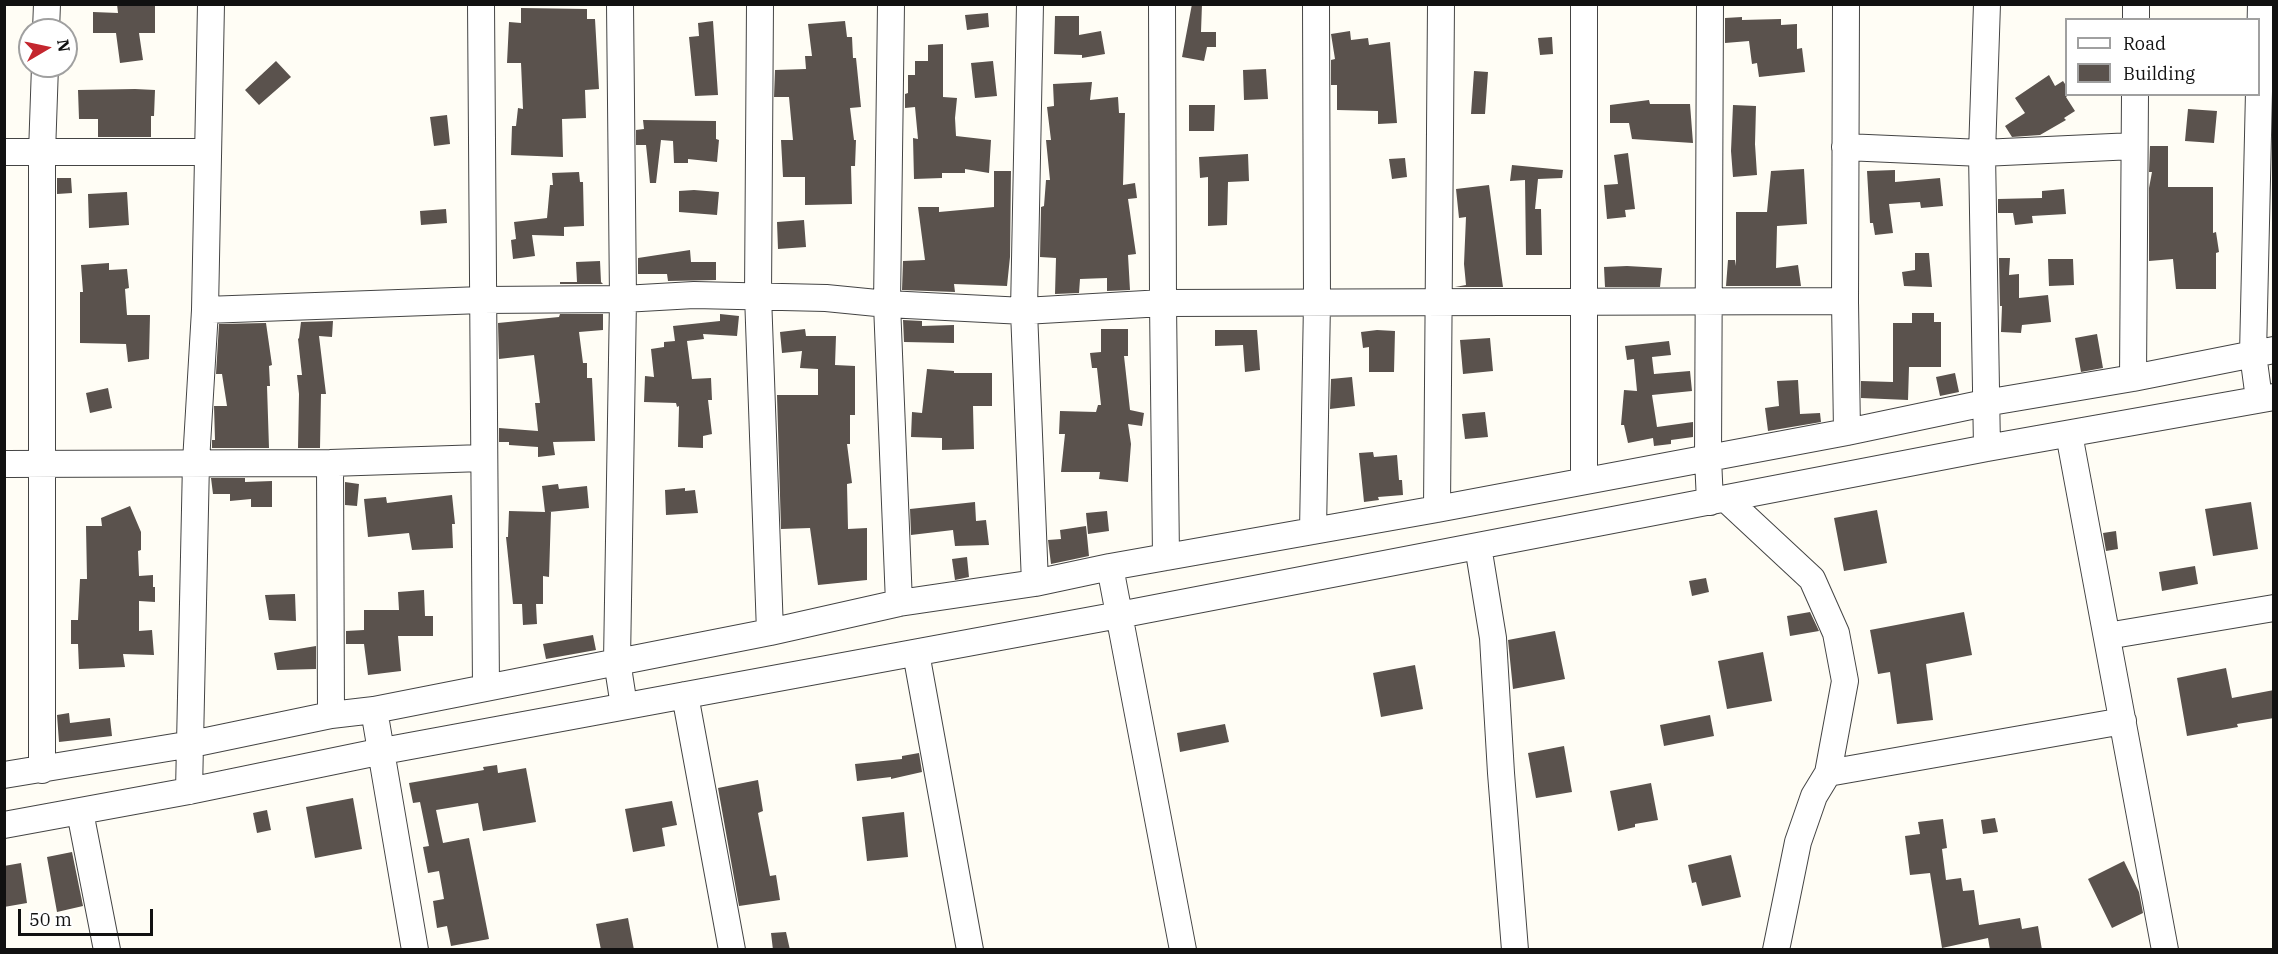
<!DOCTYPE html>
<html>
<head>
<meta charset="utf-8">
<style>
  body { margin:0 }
  #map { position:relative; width:2278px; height:954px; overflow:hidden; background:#fffdf5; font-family:"IBM Plex Serif",serif }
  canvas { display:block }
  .frame { position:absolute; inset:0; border:6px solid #111; pointer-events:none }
  .legend { position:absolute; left:2065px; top:18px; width:195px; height:78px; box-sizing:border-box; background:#fff; border:2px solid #a0a0a0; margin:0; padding:8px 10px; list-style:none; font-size:18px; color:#111 }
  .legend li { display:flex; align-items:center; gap:12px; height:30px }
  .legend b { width:30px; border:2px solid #a0a0a0 }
  .north { position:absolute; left:18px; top:18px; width:60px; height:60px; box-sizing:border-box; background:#fff; border:2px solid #a0a0a0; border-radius:50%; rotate:81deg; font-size:16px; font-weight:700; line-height:24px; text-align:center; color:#111 }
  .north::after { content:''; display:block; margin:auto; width:21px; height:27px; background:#c4262e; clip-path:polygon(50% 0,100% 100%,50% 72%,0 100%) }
  .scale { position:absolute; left:18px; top:909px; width:135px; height:27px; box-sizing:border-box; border:3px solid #111; border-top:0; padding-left:8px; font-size:18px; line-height:21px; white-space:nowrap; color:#111; -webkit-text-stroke:4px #fff; paint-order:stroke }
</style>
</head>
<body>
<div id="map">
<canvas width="2278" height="954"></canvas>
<div class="frame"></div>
<ul class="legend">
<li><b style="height:8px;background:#fff"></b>Road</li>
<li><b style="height:16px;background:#5a524d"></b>Building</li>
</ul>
<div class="north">N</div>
<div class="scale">50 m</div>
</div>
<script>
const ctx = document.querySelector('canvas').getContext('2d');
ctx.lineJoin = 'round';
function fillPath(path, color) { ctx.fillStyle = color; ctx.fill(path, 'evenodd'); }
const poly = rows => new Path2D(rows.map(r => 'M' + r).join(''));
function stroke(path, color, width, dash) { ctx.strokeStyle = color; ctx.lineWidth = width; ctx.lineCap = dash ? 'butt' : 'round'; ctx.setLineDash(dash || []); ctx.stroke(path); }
fillPath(poly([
  [117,4,155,4,155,33,139,33,143,60,120,63,116,33,93,33,93,12,118,13],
  [1192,4,1202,4,1201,32,1216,32,1216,47,1207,47,1204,61,1182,57],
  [521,8,587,9,587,19,595,19,599,89,585,90,586,118,562,119,563,157,511,155,512,126,516,126,518,108,523,109,521,63,507,63,509,22,521,23],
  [988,13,989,27,967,30,965,15],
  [1055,16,1079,16,1079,35,1101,31,1105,54,1082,58,1082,55,1054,54],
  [1742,17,1742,20,1781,19,1781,25,1797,24,1797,49,1802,48,1805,72,1759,77,1757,63,1752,64,1749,41,1725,43,1725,18],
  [713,21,718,95,695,96,689,37,699,36,698,23],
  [845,21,847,37,852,37,853,58,856,58,861,107,850,108,854,140,856,140,855,166,851,166,852,204,805,205,805,177,783,177,781,140,793,140,789,97,774,97,775,70,806,69,805,56,812,56,808,24],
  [1350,31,1351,40,1368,38,1369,45,1390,42,1397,123,1378,124,1378,111,1337,110,1337,85,1331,85,1331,60,1335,59,1331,34],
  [1552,37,1553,54,1540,55,1538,38],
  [943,44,943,97,957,98,955,118,956,136,991,140,989,173,965,169,965,173,942,173,942,178,914,179,913,138,918,139,915,107,905,108,905,94,908,93,908,75,915,75,915,61,928,61,928,45],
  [276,61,291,77,259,105,245,90],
  [993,61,997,96,975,98,971,63],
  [1266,69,1268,99,1244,100,1243,70],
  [1474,71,1488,72,1485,114,1471,114],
  [2049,75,2055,86,2063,81,2067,87,2067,94,2069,94,2066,97,2075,111,2064,118,2066,120,2040,135,2012,137,2005,126,2025,113,2015,98],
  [1092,82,1090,100,1118,97,1119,113,1125,113,1123,185,1135,183,1137,198,1128,199,1136,254,1128,255,1130,290,1107,291,1107,278,1080,279,1079,293,1055,294,1056,258,1040,257,1041,207,1044,206,1046,180,1050,180,1046,140,1051,140,1047,107,1054,106,1053,84],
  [135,89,155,90,154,116,151,116,151,137,98,137,98,119,79,119,78,90],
  [1649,100,1650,104,1690,104,1693,143,1632,139,1629,123,1610,123,1610,105],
  [1189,105,1215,105,1214,131,1189,131],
  [1733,105,1756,106,1755,144,1757,175,1733,177,1731,151],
  [2188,109,2217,111,2214,143,2185,141],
  [447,115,450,144,434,146,430,117],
  [643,120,716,121,716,139,719,140,717,162,688,159,688,163,674,163,673,141,661,140,656,183,650,183,646,145,636,145,636,130,644,129],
  [2150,146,2168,146,2168,187,2213,187,2213,233,2216,232,2219,252,2216,253,2216,289,2176,289,2173,259,2149,261,2149,188,2152,172,2149,172],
  [1628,153,1635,209,1625,210,1626,217,1607,219,1604,185,1618,184,1614,155],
  [1248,154,1249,181,1228,182,1227,225,1208,226,1208,177,1200,178,1199,157],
  [1405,158,1407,177,1392,179,1389,159],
  [1512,165,1563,170,1562,178,1538,179,1535,209,1541,209,1542,255,1526,255,1525,180,1510,181],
  [1804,169,1807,224,1777,226,1776,268,1798,265,1801,286,1726,286,1728,260,1735,260,1736,266,1736,212,1767,212,1771,171],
  [1895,170,1895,182,1940,178,1943,206,1921,208,1920,202,1889,204,1893,233,1875,235,1873,223,1870,223,1867,171],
  [994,171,1011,171,1010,257,1007,286,954,284,955,292,902,290,903,261,925,260,918,207,939,207,939,212,994,207],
  [579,172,580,182,583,182,584,226,564,227,564,236,532,235,535,256,513,259,511,240,516,239,514,222,547,218,550,185,553,185,552,173],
  [57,178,71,178,72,193,57,194],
  [1489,185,1503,287,1455,287,1466,285,1464,264,1466,217,1459,218,1456,189],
  [2064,189,2066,214,2032,216,2033,223,2015,225,2013,213,1998,213,1998,199,2042,198,2042,191],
  [694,190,719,192,717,215,679,212,679,191],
  [127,192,129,225,89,228,88,194],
  [446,209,447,223,421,225,420,211],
  [804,220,806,247,778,249,777,222],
  [690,250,691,262,716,262,716,280,668,281,667,274,638,274,638,258],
  [1915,253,1929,253,1932,287,1904,286,1902,272,1915,270],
  [1999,258,2010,258,2009,275,2019,274,2019,298,2048,295,2051,322,2022,325,2021,333,2001,332,2002,306,2000,306],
  [2048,259,2073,259,2074,285,2049,286],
  [600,261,601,282,603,284,560,284,560,282,577,282,576,262],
  [109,263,109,270,127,269,129,288,125,289,127,315,150,315,149,359,128,362,126,344,80,343,80,292,83,292,81,265],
  [1627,266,1662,268,1660,287,1605,287,1604,267],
  [1912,313,1934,313,1934,322,1941,322,1941,367,1909,367,1908,400,1861,398,1861,381,1893,382,1893,323,1912,323],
  [560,314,603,314,603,330,579,332,583,363,587,363,587,378,592,378,595,441,553,442,555,455,538,457,538,447,509,445,509,442,499,442,499,428,538,431,535,403,540,403,534,355,499,359,498,323,559,317],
  [720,314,739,316,737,336,703,334,704,339,687,341,692,379,711,378,712,400,708,400,712,434,703,436,703,448,678,447,679,406,677,407,676,403,644,402,645,376,654,377,651,349,664,347,664,342,675,341,673,326,720,321],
  [903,320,922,321,922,326,954,325,954,343,904,342],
  [333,321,332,337,319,336,326,394,321,394,320,448,298,448,299,394,297,375,302,375,298,339,299,338,301,322],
  [266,323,272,365,269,366,270,386,267,386,269,448,212,448,212,440,215,440,214,406,227,406,222,374,216,374,219,324],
  [805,329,806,336,836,336,835,365,855,366,855,415,850,415,850,444,847,444,852,483,847,484,848,529,867,528,867,580,818,585,810,528,781,529,777,395,818,395,818,369,800,368,802,351,782,353,780,332],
  [1101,329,1128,329,1128,356,1124,356,1130,410,1144,413,1142,426,1128,424,1131,444,1128,482,1099,479,1100,472,1061,472,1065,434,1059,434,1060,411,1096,412,1098,405,1101,405,1097,368,1092,368,1090,353,1101,352],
  [1215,330,1257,330,1260,370,1245,372,1243,345,1215,346],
  [1377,330,1395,331,1394,372,1369,372,1369,347,1363,348,1361,332],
  [2097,334,2103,368,2081,372,2075,338],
  [1490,338,1493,371,1463,374,1460,340],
  [1669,341,1671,355,1652,357,1654,374,1690,371,1692,391,1652,395,1657,427,1693,422,1693,437,1671,440,1671,444,1654,446,1653,438,1628,443,1624,425,1621,425,1624,390,1637,391,1634,359,1627,360,1625,346],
  [927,369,954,371,954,373,992,373,992,406,973,406,974,449,942,450,942,438,911,437,912,412,922,413],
  [1955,373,1959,392,1940,396,1936,377],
  [1352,377,1355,406,1330,409,1331,379],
  [1798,380,1800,414,1820,413,1821,422,1768,431,1765,408,1779,406,1777,381],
  [108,388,112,408,90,413,86,393],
  [1485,412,1488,437,1465,439,1462,414],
  [1373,452,1374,457,1397,455,1399,480,1402,480,1403,495,1378,497,1379,500,1364,502,1359,453],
  [211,478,245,478,245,482,272,481,272,507,251,507,251,499,230,501,230,494,213,494],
  [345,482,359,484,357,506,345,505],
  [558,484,559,489,587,486,589,508,549,512,551,512,549,577,543,576,543,604,536,604,537,624,523,625,522,604,513,604,506,537,508,537,509,511,545,512,542,486],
  [685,488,685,491,695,490,698,513,666,515,665,490],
  [452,495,455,524,452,524,453,548,412,550,409,533,368,537,364,499,386,497,387,503],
  [975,502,976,521,986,520,989,545,955,546,953,530,911,535,910,509],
  [2251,502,2258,549,2213,556,2205,509],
  [130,506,141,532,141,550,138,551,139,576,153,575,153,587,155,587,155,602,139,601,139,631,152,630,154,655,123,654,125,667,79,669,78,644,71,644,71,620,78,620,80,579,87,579,86,526,102,526,101,518],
  [1877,510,1887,563,1844,571,1834,518],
  [1107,511,1109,531,1088,534,1086,513],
  [1086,526,1089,556,1051,564,1048,540,1061,539,1060,530],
  [2116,531,2118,549,2106,551,2103,533],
  [967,557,969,577,955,580,952,559],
  [2195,566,2198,584,2162,591,2159,572],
  [1706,578,1709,592,1692,596,1689,581],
  [424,590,425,616,433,616,433,636,398,636,401,671,368,675,364,644,346,644,346,631,364,630,364,610,399,610,398,592],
  [295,594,296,621,269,620,265,595],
  [1810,612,1819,631,1790,636,1787,616],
  [1964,612,1972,655,1926,664,1933,720,1897,724,1890,672,1878,674,1870,630],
  [1555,631,1565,679,1513,689,1508,640],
  [593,635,596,650,546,659,543,644],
  [316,646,316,669,277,670,274,653],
  [1763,652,1772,701,1727,709,1718,661],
  [1415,665,1423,709,1381,717,1373,673],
  [2226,668,2232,698,2274,690,2274,718,2237,724,2238,727,2187,736,2177,678],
  [69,713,70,723,110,718,112,736,59,742,57,715],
  [1710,715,1714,736,1664,746,1660,725],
  [1225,724,1229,742,1180,752,1177,733],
  [1564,746,1572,792,1536,798,1528,753],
  [919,753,922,772,891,779,891,777,857,781,855,764,902,759,902,756],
  [497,765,498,773,526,768,536,822,483,831,478,803,436,810,443,843,469,838,489,939,451,946,447,926,437,928,433,901,444,899,439,871,428,873,423,847,429,846,420,802,413,803,409,783,484,770,483,767],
  [758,780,763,811,758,813,770,876,776,875,780,900,739,906,718,788],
  [1651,783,1658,820,1635,824,1635,827,1618,831,1610,791],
  [353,798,362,849,315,858,306,807],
  [672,801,677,825,662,828,665,846,633,852,625,809],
  [267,810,271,830,257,833,253,813],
  [904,812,908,857,867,861,862,817],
  [1995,818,1998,832,1983,834,1981,820],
  [1943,819,1947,848,1942,849,1946,880,1961,878,1963,891,1974,890,1979,925,2020,918,2022,929,2038,926,2042,950,1990,950,1988,938,1942,948,1930,873,1910,875,1905,836,1920,834,1918,822],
  [72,852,83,906,57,912,47,857],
  [1731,855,1741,897,1702,906,1696,882,1692,883,1688,865],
  [2124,861,2139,892,2143,913,2112,928,2088,879],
  [21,863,27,903,4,907,4,866],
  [628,918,634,950,601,950,596,924],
  [786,932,790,950,773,950,771,933]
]), '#5a524d');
const minor = poly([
  [481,4,486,687],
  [620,4,623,299,617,661,624,706],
  [760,4,758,295,770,632],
  [891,4,887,304,899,603],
  [1030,4,1024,311,1035,583],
  [1162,4,1163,303,1166,557],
  [1846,4,1845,301,1847,432],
  [2136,20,2136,4],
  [46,30,47,4],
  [1845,147,1982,153,2134,146],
  [4,152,207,152],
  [205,310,482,300,623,299,694,295,826,298,887,304,1024,311,1163,303,1845,301],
  [2133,378,2135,94],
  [2259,399,2253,354,2261,4],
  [2069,434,2165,950],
  [1987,448,1982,153,1987,4],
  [330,463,331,715],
  [4,464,330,463,483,458],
  [1584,480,1584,4],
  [1726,499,1812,579,1836,633,1845,681,1828,773,1814,796,1798,842,1776,950],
  [1710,502,1708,458,1710,4],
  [1437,509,1441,4],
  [1313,531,1317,302,1316,4],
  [1478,546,1493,638,1501,773,1515,950],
  [1110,567,1183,950],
  [2107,636,2274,608],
  [916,653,970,950],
  [685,695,732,950],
  [374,710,415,950],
  [42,770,42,153,45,66],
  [1828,773,2123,721],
  [4,775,192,744,331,715,374,710,770,632,899,603,1035,583,1110,567,1437,509,1847,432,1985,403,2133,378,2274,350],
  [189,791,196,462,205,310,211,4],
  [80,812,107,950],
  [4,825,189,791,383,751,1119,615,1987,448,2274,397]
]);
stroke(minor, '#444', 28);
stroke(minor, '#fff', 26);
</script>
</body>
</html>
